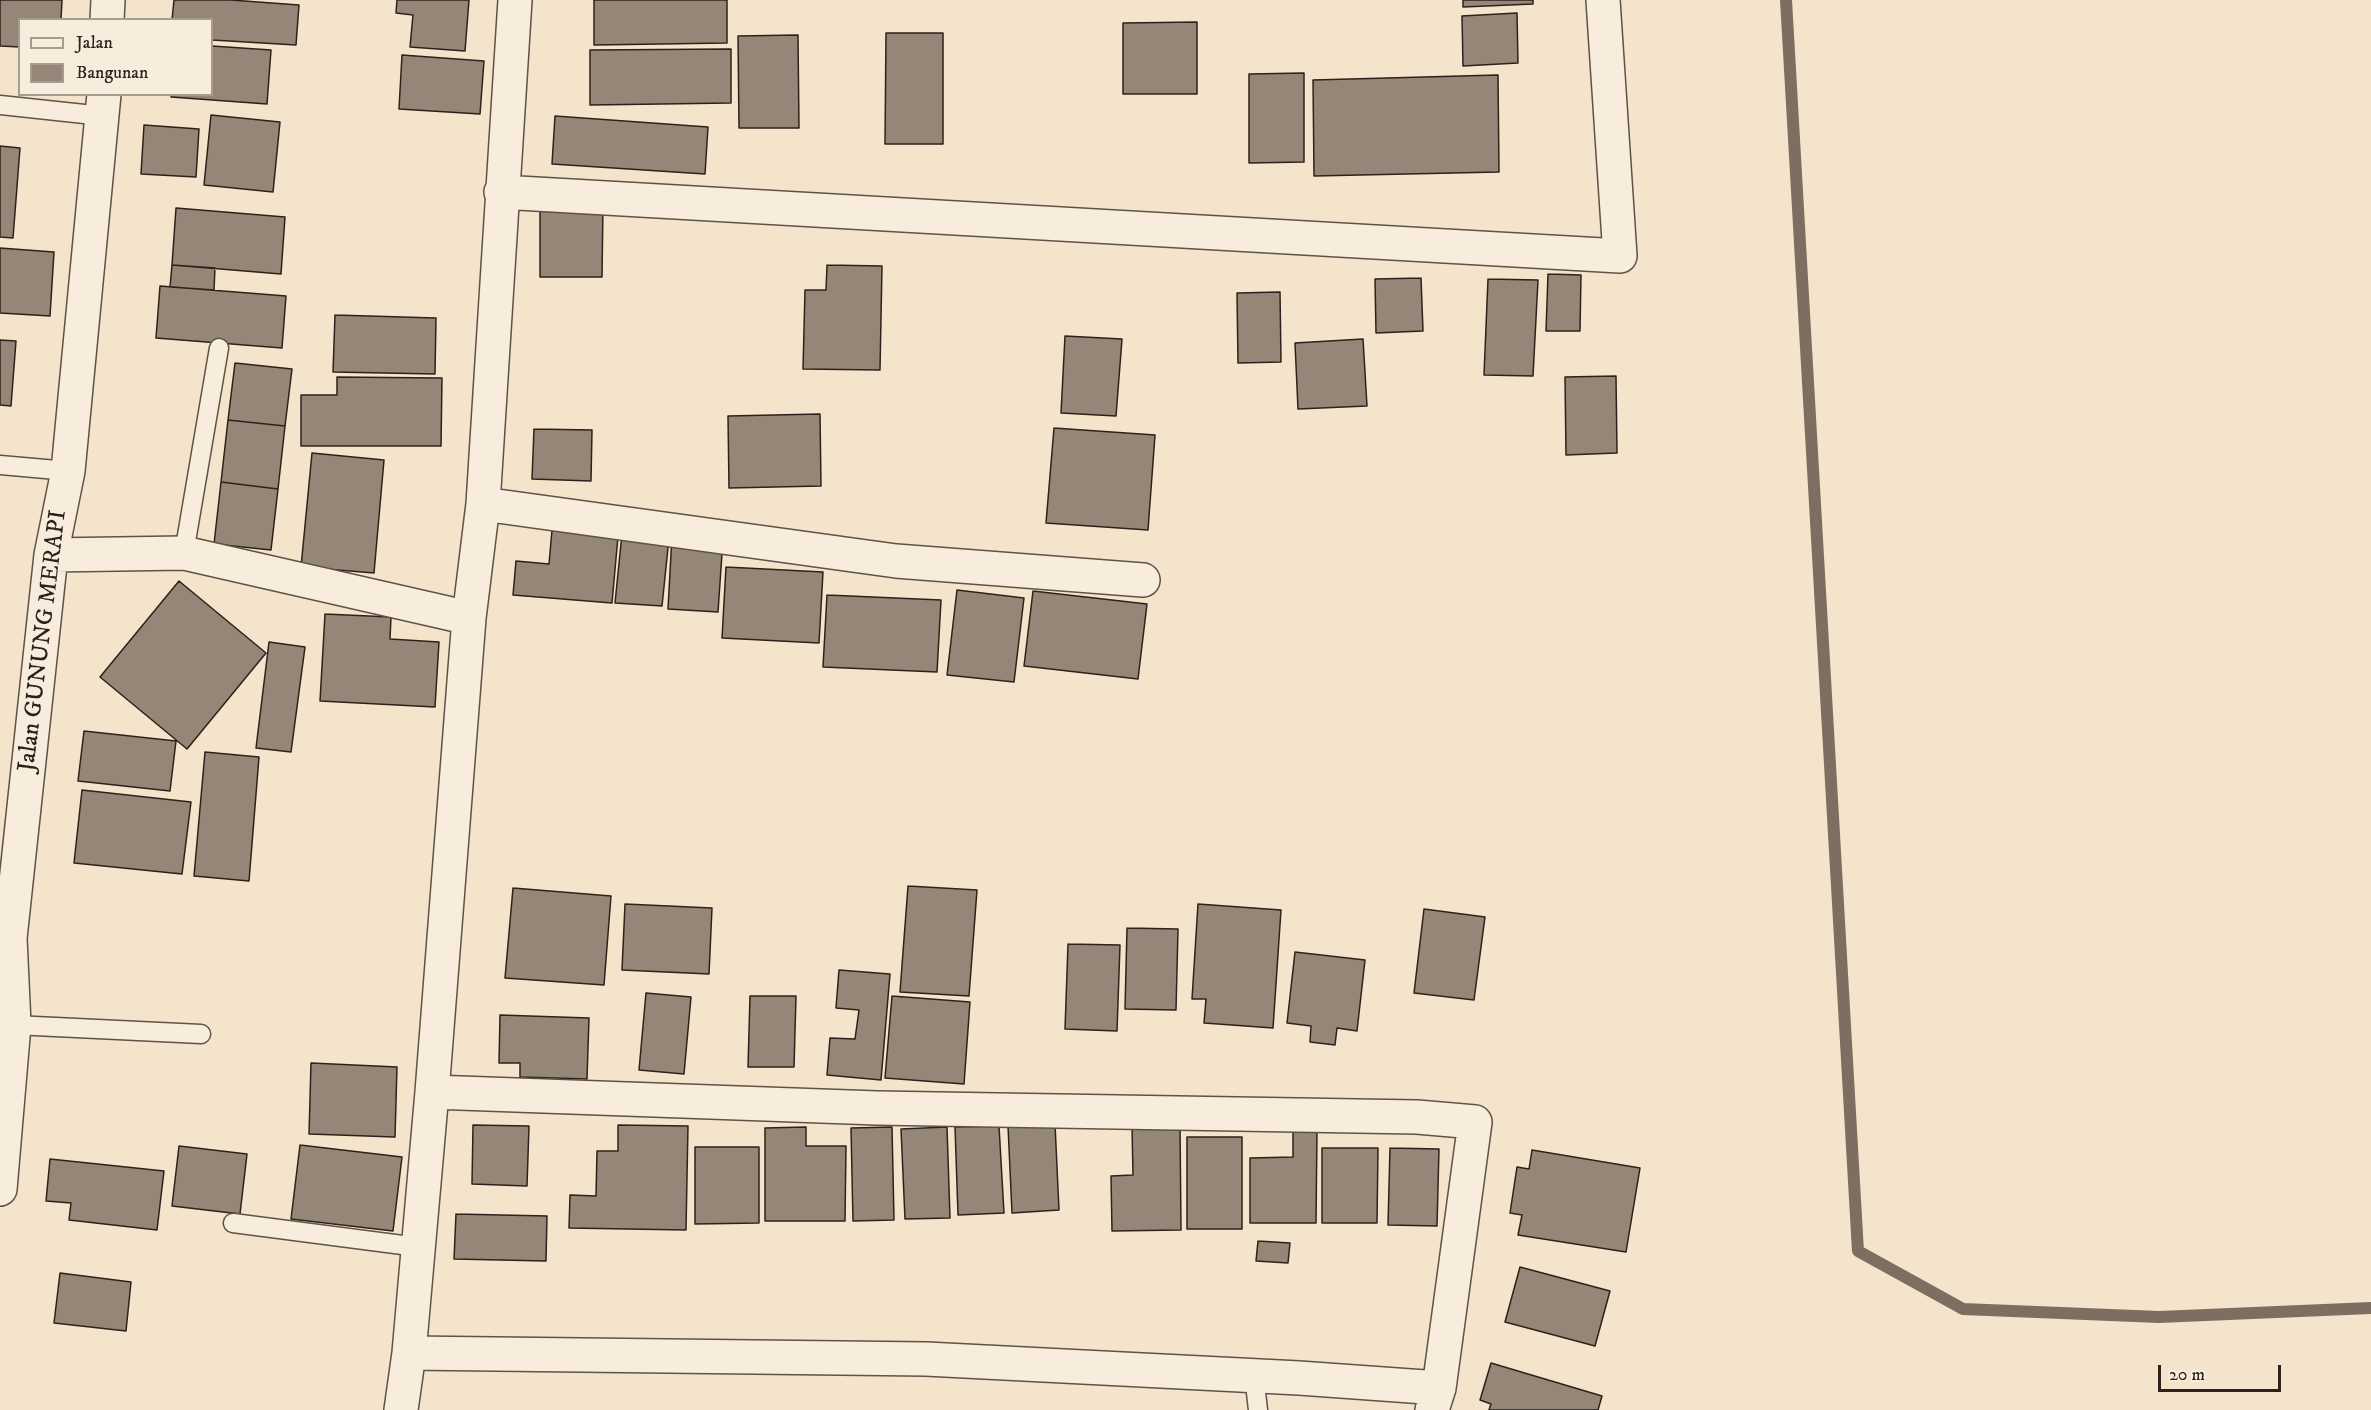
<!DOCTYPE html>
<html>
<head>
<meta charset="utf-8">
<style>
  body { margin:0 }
  #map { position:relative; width:2371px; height:1410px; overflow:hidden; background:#f4e4cb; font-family:"IM FELL DW Pica",serif }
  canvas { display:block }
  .legend { position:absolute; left:18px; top:18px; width:195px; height:78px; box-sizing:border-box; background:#f8eddd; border:2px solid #a79c8f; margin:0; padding:8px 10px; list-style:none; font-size:18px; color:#2d221b }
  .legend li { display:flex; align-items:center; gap:12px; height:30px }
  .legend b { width:30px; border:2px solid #a79c8f }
  .scale { position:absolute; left:2158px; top:1365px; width:123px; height:27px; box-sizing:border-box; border:3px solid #2d221b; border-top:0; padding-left:8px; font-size:18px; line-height:21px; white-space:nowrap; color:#2d221b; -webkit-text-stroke:4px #f8eddd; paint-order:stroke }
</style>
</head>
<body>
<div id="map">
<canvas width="2371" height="1410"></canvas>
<ul class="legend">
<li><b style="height:8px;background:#f8eddd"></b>Jalan</li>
<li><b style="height:16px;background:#948777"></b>Bangunan</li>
</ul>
<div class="scale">20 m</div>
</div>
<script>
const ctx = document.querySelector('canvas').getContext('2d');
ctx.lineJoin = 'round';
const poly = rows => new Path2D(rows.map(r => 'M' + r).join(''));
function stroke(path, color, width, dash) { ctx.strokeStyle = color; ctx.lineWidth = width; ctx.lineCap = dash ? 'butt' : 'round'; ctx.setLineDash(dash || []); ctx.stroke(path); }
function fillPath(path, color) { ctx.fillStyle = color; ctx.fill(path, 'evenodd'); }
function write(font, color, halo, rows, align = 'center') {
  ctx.font = font + ' "IM FELL DW Pica",serif'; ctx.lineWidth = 6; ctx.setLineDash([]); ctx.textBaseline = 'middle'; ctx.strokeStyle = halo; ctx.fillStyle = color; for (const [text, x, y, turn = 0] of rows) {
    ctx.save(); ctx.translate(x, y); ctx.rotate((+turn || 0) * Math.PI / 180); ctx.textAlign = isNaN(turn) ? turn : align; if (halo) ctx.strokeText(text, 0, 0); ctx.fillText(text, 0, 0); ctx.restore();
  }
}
stroke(poly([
  [1786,0,1858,1251,1963,1309,2159,1317,2371,1308]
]), '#7c6f61', 12);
const building = poly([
  [0,0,62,0,61,20,20,20,20,47,0,46,0,0],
  [174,0,231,0,299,5,296,45,212,40,212,20,172,20,174,0],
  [397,0,469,0,465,51,410,47,413,15,396,13,397,0],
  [594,0,727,0,727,43,594,45,594,0],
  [1463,0,1533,0,1533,4,1463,7,1463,0],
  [1517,13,1518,63,1463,66,1462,16,1517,13],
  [1197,22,1197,94,1123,94,1123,23,1197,22],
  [886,33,943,33,943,144,885,144,886,33],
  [798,35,799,128,739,128,738,36,798,35],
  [212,46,271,50,267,104,171,97,172,94,212,94,212,46],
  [731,49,731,103,590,105,590,50,731,49],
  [402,55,484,61,480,114,399,109,402,55],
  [1304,73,1304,162,1249,163,1249,74,1304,73],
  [1498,75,1499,172,1314,176,1313,80,1498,75],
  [211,115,280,122,273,192,204,185,211,115],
  [555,116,708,127,705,174,552,164,555,116],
  [144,125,199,129,196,177,141,174,144,125],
  [0,146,20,148,13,238,0,237,0,146],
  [540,205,603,205,602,277,540,277,540,205],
  [176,208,285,217,281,274,172,265,176,208],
  [0,248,54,252,50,316,0,313,0,248],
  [172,265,215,268,214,290,170,287,172,265],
  [827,265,882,266,880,370,803,369,805,290,826,290,827,265],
  [1548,274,1581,275,1580,331,1546,331,1548,274],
  [1421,278,1423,331,1376,333,1375,279,1421,278],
  [1488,279,1538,280,1533,376,1484,375,1488,279],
  [160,286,286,296,282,348,156,338,160,286],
  [1280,292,1281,362,1238,363,1237,293,1280,292],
  [335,315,436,318,435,374,333,372,335,315],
  [1065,336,1122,339,1116,416,1061,413,1065,336],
  [1363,339,1367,406,1298,409,1295,343,1363,339],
  [0,340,16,341,11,406,0,405,0,340],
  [235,363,292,369,285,426,228,420,235,363],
  [1616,376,1617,453,1566,455,1565,377,1616,376],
  [337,377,442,378,441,446,301,446,301,395,337,395,337,377],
  [820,414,821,486,729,488,728,416,820,414],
  [228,420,285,426,278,489,221,482,228,420],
  [1054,428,1155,435,1148,530,1046,523,1054,428],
  [534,429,592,430,591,481,532,479,534,429],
  [312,453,384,460,374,573,301,567,312,453],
  [221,482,278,489,271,550,214,544,221,482],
  [553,519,619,525,612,603,513,595,516,561,549,564,553,519],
  [622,534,669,538,662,606,615,603,622,534],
  [672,536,723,539,718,612,668,609,672,536],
  [726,567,823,572,819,643,722,638,726,567],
  [179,581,266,653,187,749,100,677,179,581],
  [957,590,1024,598,1014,682,947,675,957,590],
  [1033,591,1147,604,1138,679,1024,666,1033,591],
  [827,595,941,600,937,672,823,667,827,595],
  [325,614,391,617,390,639,439,642,435,707,320,701,325,614],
  [269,642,305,647,291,752,256,748,269,642],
  [84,731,176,741,170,791,78,781,84,731],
  [205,752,259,757,249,881,194,876,205,752],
  [82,790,191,802,182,874,74,863,82,790],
  [908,886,977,890,969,996,900,992,908,886],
  [513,888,611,896,604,985,505,978,513,888],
  [625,904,712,908,709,974,622,970,625,904],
  [1198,904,1281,910,1273,1028,1204,1023,1206,999,1192,999,1198,904],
  [1424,909,1485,917,1474,1000,1414,993,1424,909],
  [1127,928,1178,929,1176,1010,1125,1009,1127,928],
  [1068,944,1120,945,1117,1031,1065,1029,1068,944],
  [1295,952,1365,960,1357,1031,1337,1028,1335,1045,1310,1042,1311,1026,1287,1023,1295,952],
  [839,970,890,974,881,1080,827,1075,830,1038,855,1039,859,1010,836,1008,839,970],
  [646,993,691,997,684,1074,639,1070,646,993],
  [750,996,796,996,794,1067,748,1067,750,996],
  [892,996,970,1002,964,1084,885,1078,892,996],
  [500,1015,589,1018,587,1079,520,1077,520,1063,499,1063,500,1015],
  [311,1063,397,1067,395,1137,309,1134,311,1063],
  [1055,1124,1059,1210,1012,1213,1008,1126,1055,1124],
  [1180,1124,1181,1230,1112,1231,1111,1176,1133,1175,1132,1125,1180,1124],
  [473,1125,529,1126,527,1186,472,1184,473,1125],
  [618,1125,688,1126,686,1230,569,1228,570,1195,596,1196,597,1151,618,1151,618,1125],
  [999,1126,1004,1213,958,1215,955,1127,999,1126],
  [806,1127,806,1146,846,1146,845,1221,765,1221,765,1128,806,1127],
  [892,1127,894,1220,853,1221,851,1128,892,1127],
  [947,1127,950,1218,905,1219,901,1129,947,1127],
  [1293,1130,1317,1130,1316,1223,1250,1223,1250,1158,1293,1157,1293,1130],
  [1187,1137,1242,1137,1242,1229,1187,1229,1187,1137],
  [300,1145,402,1157,393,1231,291,1219,300,1145],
  [179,1146,247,1154,240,1214,172,1206,179,1146],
  [695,1147,759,1147,759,1223,695,1224,695,1147],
  [1322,1148,1378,1148,1377,1223,1322,1223,1322,1148],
  [1390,1148,1439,1149,1437,1226,1388,1225,1390,1148],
  [1532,1150,1640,1168,1626,1252,1518,1235,1522,1215,1510,1213,1517,1167,1529,1169,1532,1150],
  [50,1159,164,1171,157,1230,69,1220,71,1203,46,1201,50,1159],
  [456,1214,547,1216,546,1261,454,1259,456,1214],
  [1258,1241,1290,1243,1288,1263,1256,1261,1258,1241],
  [1520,1267,1610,1291,1595,1346,1505,1322,1520,1267],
  [60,1273,131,1282,126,1331,54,1323,60,1273],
  [1491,1363,1602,1396,1598,1410,1489,1410,1491,1404,1480,1400,1491,1363]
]);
fillPath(building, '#948777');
stroke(building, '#2d221b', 1.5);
const lane = poly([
  [0,105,103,116],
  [0,465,68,471],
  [184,553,219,348],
  [14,1025,201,1034],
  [233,1223,418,1247],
  [1254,1375,1258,1410]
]);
const street = poly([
  [107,20,108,0],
  [501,192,1620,256,1603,0],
  [483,504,896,561,1143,580],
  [51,555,184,553,469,618],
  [432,1092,877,1108,1417,1117,1475,1122,1439,1388,1432,1410],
  [0,1189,14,1025,10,938,51,555,68,471,104,94],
  [409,1353,926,1359,1299,1378,1439,1388],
  [401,1410,409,1353,432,1092,469,618,483,504,515,0]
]);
stroke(lane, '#5f5247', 21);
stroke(street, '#5f5247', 36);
stroke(lane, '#f8eddd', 18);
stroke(street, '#f8eddd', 33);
write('24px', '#2d221b', '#f8eddd', [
  ["Jalan GUNUNG MERAPI",44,641,-83]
]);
</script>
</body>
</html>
